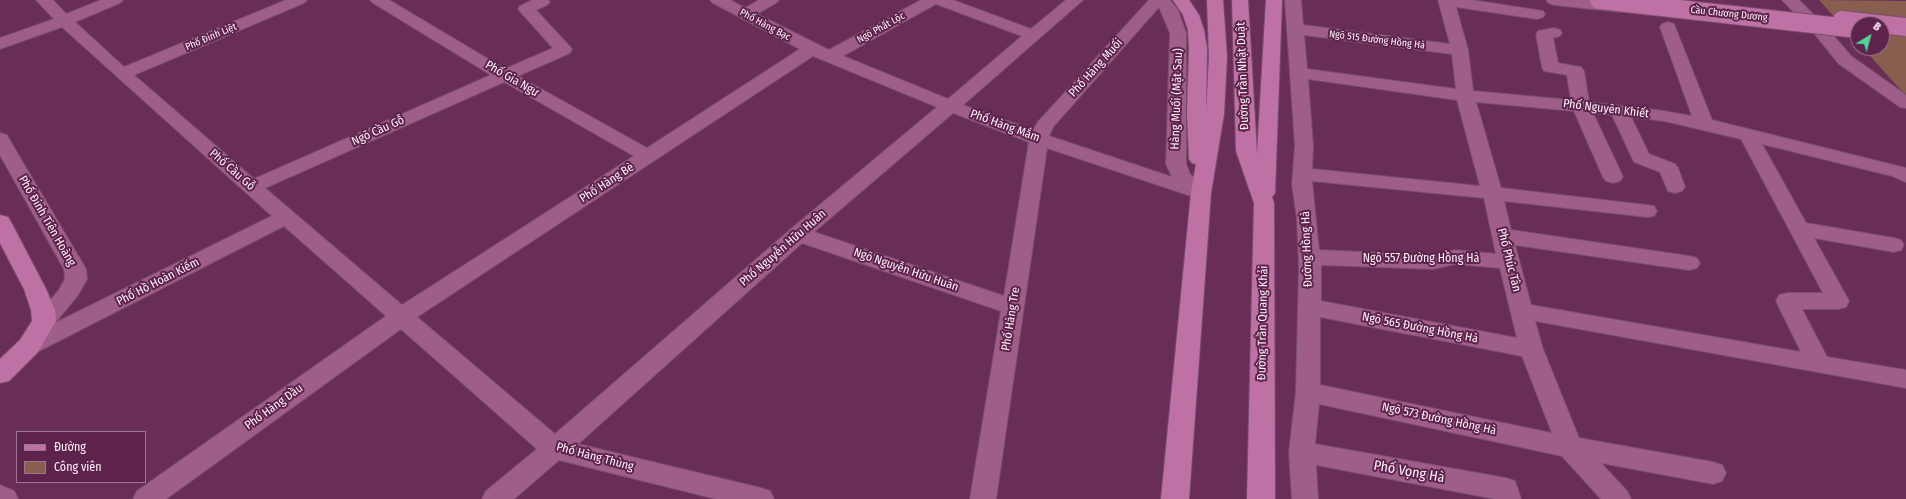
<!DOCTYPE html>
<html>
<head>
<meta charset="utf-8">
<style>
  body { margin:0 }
  #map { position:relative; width:1906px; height:499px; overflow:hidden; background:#692e57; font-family:"Fira Sans Condensed",sans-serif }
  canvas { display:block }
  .legend { position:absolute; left:16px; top:431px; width:130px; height:52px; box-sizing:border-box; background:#5d234c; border:1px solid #9e7591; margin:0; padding:5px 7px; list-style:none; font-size:12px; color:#fff0f9 }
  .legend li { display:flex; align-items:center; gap:8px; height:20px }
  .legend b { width:20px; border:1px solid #9e7591 }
  .north { position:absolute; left:1850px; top:16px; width:40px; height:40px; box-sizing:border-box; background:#5d234c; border:1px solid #9e7591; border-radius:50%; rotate:37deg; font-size:11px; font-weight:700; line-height:16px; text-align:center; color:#fff0f9 }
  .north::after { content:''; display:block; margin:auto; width:14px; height:18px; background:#52d397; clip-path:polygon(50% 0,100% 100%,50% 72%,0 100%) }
</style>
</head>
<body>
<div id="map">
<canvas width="1906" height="499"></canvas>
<ul class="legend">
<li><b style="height:5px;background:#bd71a4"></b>Đường</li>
<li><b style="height:11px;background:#885e4f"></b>Công viên</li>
</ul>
<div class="north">B</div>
</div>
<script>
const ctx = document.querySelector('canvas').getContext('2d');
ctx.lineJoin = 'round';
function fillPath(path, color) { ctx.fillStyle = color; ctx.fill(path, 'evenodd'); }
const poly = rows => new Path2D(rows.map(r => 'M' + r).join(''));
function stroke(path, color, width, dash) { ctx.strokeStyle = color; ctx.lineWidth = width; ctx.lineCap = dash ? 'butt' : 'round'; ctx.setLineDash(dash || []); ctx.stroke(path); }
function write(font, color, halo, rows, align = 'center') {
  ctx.font = font + ' "Fira Sans Condensed",sans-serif'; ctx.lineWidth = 4; ctx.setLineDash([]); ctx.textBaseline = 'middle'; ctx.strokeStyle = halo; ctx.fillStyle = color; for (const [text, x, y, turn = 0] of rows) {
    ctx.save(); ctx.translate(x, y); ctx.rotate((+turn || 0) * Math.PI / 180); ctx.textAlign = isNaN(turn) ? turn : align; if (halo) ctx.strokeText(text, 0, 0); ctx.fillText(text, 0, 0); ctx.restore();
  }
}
fillPath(poly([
  [1819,0,1906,1,1906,96,1863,48,1882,48,1882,24,1858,24,1858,43]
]), '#885e4f');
const minor = poly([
  [36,0,53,0,66,14,101,0,123,0,120,3,75,22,124,67,286,0,307,0,304,3,134,75,254,179,491,75,373,3,370,0,389,0,505,69,553,48,518,9,520,6,532,0,548,0,550,2,547,5,536,10,572,49,570,53,518,76,647,148,800,49,713,3,710,0,730,0,745,8,759,0,779,0,776,3,757,14,829,50,921,0,953,0,1031,29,1066,0,1083,0,963,105,1033,130,1038,122,1149,0,1170,0,1178,10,1186,33,1186,164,1190,174,1211,193,1208,197,1201,199,1194,197,1047,148,996,499,970,499,1001,311,802,243,578,444,761,488,770,491,774,499,716,499,559,460,514,499,482,499,486,491,537,449,401,329,166,499,133,499,137,491,386,316,284,226,37,352,29,355,21,352,17,346,21,340,43,329,36,327,33,321,59,290,65,279,64,269,0,155,0,133,7,135,9,139,86,269,87,279,78,295,55,323,272,216,62,27,0,49,0,38,54,19,36,0],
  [936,4,1022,36,948,99,843,56,936,4],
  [1159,7,1170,33,1166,164,1172,177,1049,136,1053,127,1159,7],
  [813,56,937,107,791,229,555,434,417,317,813,56],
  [504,82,634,156,402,305,265,188,504,82],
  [953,113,1029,142,1004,296,814,232,953,113],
  [1285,0,1301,0,1303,25,1450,44,1438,0,1472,0,1543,11,1545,14,1543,17,1537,19,1456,7,1468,50,1473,91,1571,100,1567,75,1544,71,1542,67,1536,34,1538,31,1554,28,1560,30,1562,33,1560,36,1553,38,1558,63,1581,67,1584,71,1589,102,1664,111,1692,116,1660,27,1662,24,1668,22,1674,24,1712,120,1906,168,1906,182,1892,176,1762,144,1806,223,1894,238,1901,240,1904,245,1901,250,1894,252,1814,238,1849,301,1846,307,1838,309,1802,309,1827,357,1906,370,1906,388,1535,321,1543,349,1579,438,1713,462,1722,465,1726,473,1722,481,1713,484,1601,463,1627,491,1631,499,1601,499,1562,456,1319,404,1315,444,1506,478,1515,481,1521,499,1495,499,1316,465,1318,499,1292,499,1289,452,1296,392,1299,267,1297,219,1292,184,1295,146,1285,0],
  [1304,35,1452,54,1456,89,1307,69,1304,35],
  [1308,79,1457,100,1480,186,1312,169,1313,146,1308,79],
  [1476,102,1574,111,1603,177,1606,181,1613,183,1620,181,1623,177,1593,113,1612,115,1634,162,1660,172,1668,191,1675,193,1682,191,1685,187,1678,168,1675,164,1649,154,1631,117,1664,121,1741,139,1823,293,1787,293,1779,295,1776,301,1801,352,1531,305,1515,245,1689,270,1697,268,1700,263,1697,258,1689,256,1511,230,1504,201,1647,217,1654,216,1657,211,1654,206,1647,205,1501,188,1476,102],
  [1312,181,1484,198,1496,254,1455,250,1433,255,1319,250,1312,181],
  [1455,264,1500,268,1517,338,1321,301,1321,265,1433,269,1455,264],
  [1320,317,1522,356,1552,433,1320,385,1320,317],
  [1546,0,1598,0,1620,2,1626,4,1628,7,1626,10,1620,12,1554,5,1549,3,1546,0],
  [1782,0,1799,0,1825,26,1851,56,1906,95,1906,108,1900,107,1839,64,1813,32,1782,0],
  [0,485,14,491,18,499,0,499,0,485]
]);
const major = poly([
  [1173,0,1189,0,1199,15,1204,30,1207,49,1206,114,1209,57,1207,0,1223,0,1227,57,1224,114,1211,193,1189,499,1161,499,1191,193,1196,164,1192,163,1189,159,1187,113,1189,49,1188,30,1183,15,1173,0],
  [1232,0,1248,0,1257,154,1266,0,1282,0,1275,193,1272,197,1274,203,1275,499,1247,499,1254,203,1236,151,1232,0],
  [0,215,8,217,11,222,46,289,55,310,56,321,38,352,9,381,0,383,0,359,20,340,32,321,31,310,24,289,0,243,0,215]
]);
stroke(minor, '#7a4c6d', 2);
stroke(major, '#7a4c6d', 2);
fillPath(minor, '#9e5e89');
fillPath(major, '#bd71a4');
const majorBridge = poly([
  [1599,0,1858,29],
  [1842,20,1906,27]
]);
stroke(majorBridge, '#7a4c6d', 20, []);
stroke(majorBridge, '#bd71a4', 18);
write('10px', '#fff0f9', '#5d234c', [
  ["Cầu Chương Dương",1729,14,6],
  ["Phố Hàng Bạc",765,25,28],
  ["Ngõ Phất Lộc",881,28,-29],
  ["Phố Đinh Liệt",211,37,-23],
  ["Ngõ 515 Đường Hồng Hà",1377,40,7]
]);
write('12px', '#fff0f9', '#5d234c', [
  ["Phố Hàng Muối",1096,68,-48],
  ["Đường Trần Nhật Duật",1243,76,-92],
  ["Phố Gia Ngư",512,79,30],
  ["Hàng Muối (Mặt Sau)",1177,99,-88],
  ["Phố Nguyên Khiết",1606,109,7],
  ["Phố Hàng Mắm",1005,126,20],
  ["Ngõ Cầu Gỗ",378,131,-24],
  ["Phố Cầu Gỗ",232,170,41],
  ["Phố Hàng Bè",607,183,-33],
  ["Phố Đinh Tiên Hoàng",47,221,60],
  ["Phố Nguyễn Hữu Huân",783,248,-41],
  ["Đường Hồng Hà",1307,249,-92],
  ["Ngõ 557 Đường Hồng Hà",1421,259],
  ["Phố Phúc Tân",1509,260,76],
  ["Ngõ Nguyễn Hữu Huân",906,270,19],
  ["Phố Hồ Hoàn Kiếm",158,282,-27],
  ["Phố Hàng Tre",1011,319,-81],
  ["Đường Trần Quang Khải",1263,323,-89],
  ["Ngõ 565 Đường Hồng Hà",1420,328,11],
  ["Phố Hàng Dầu",274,407,-36],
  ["Ngõ 573 Đường Hồng Hà",1439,419,12],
  ["Phố Hàng Thùng",595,457,15]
]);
write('14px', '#fff0f9', '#5d234c', [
  ["Phố Vọng Hà",1409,472,10]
]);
</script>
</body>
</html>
